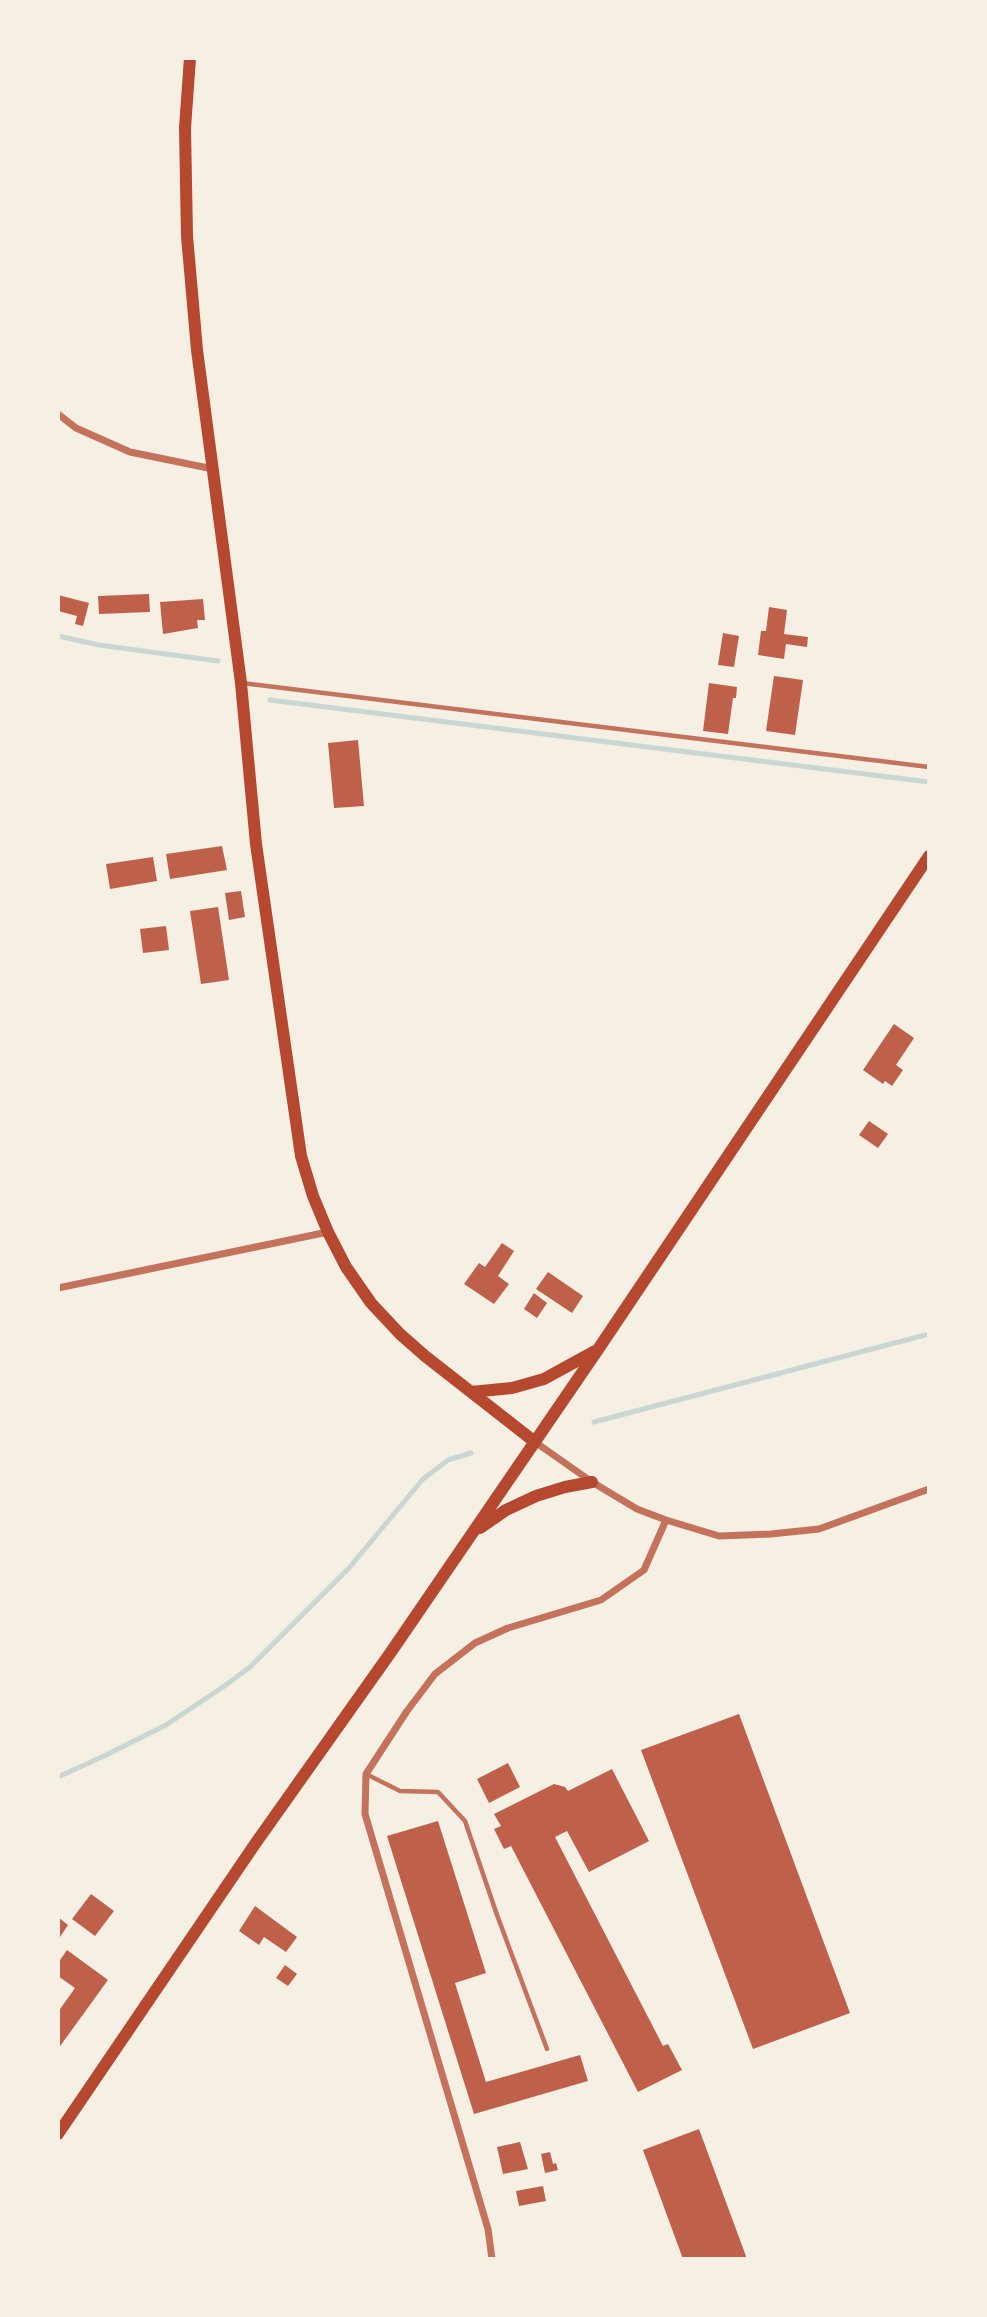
<!DOCTYPE html>
<html>
<head>
<meta charset="utf-8">
<style>
  body { margin:0 }
  #map { position:relative; width:987px; height:2317px; overflow:hidden; background:#f6efe4; font-family:"Source Sans 3",sans-serif }
  canvas { display:block }
  .frame { position:absolute; inset:0; border:60px solid #f6efe4; pointer-events:none }
</style>
</head>
<body>
<div id="map">
<canvas width="987" height="2317"></canvas>
<div class="frame"></div>
</div>
<script>
const ctx = document.querySelector('canvas').getContext('2d');
ctx.lineJoin = 'round';
const poly = rows => new Path2D(rows.map(r => 'M' + r).join(''));
function stroke(path, color, width, dash) { ctx.strokeStyle = color; ctx.lineWidth = width; ctx.lineCap = dash ? 'butt' : 'round'; ctx.setLineDash(dash || []); ctx.stroke(path); }
function fillPath(path, color) { ctx.fillStyle = color; ctx.fill(path, 'evenodd'); }
stroke(poly([
  [58,636,99,645,218,661],
  [270,700,929,782],
  [594,1422,929,1334],
  [58,1777,104,1756,166,1725,223,1687,250,1667,349,1568,423,1479,448,1460,471,1453]
]), '#c9d6d2', 5);
fillPath(poly([
  [149,594,150,612,99,614,98,596],
  [58,595,89,603,83,626,75,624,77,616,58,611],
  [203,599,205,620,197,620,198,628,163,634,160,602],
  [769,607,787,610,784,634,808,637,807,647,786,644,784,659,758,655,761,631,766,631],
  [723,633,739,636,734,667,718,665],
  [774,676,803,680,795,735,766,731],
  [709,683,737,687,736,698,733,698,728,734,703,731],
  [358,740,364,806,334,808,328,743],
  [222,846,227,870,170,879,166,854],
  [153,857,157,881,110,889,106,864],
  [241,891,245,917,229,920,225,893],
  [218,907,229,980,201,984,190,911],
  [166,926,169,950,143,953,140,929],
  [894,1024,914,1038,896,1065,903,1070,892,1086,885,1081,883,1084,863,1070],
  [869,1121,888,1134,878,1148,859,1135],
  [502,1243,514,1251,498,1276,509,1284,494,1304,464,1284,479,1263,485,1267],
  [548,1272,583,1296,572,1313,536,1289],
  [534,1293,547,1303,537,1318,524,1309],
  [739,1714,850,2013,753,2049,641,1750],
  [508,1763,520,1787,489,1803,477,1779],
  [612,1769,649,1841,589,1872,567,1831,555,1837,663,2046,668,2044,682,2070,638,2092,511,1846,504,1849,494,1829,501,1826,494,1814,554,1784,565,1787,568,1791],
  [438,1821,486,1973,455,1983,486,2082,580,2055,588,2081,474,2114,387,1836],
  [91,1894,114,1911,95,1936,72,1919],
  [255,1906,297,1937,286,1952,264,1937,259,1945,239,1931],
  [58,1917,68,1925,58,1940],
  [67,1950,108,1980,58,2049,58,2012,75,1988,58,1976,58,1963],
  [285,1965,297,1974,288,1986,276,1978],
  [699,2129,747,2259,683,2259,643,2150],
  [520,2142,528,2169,503,2174,497,2147],
  [550,2152,553,2164,556,2163,558,2170,545,2173,541,2154],
  [543,2186,546,2201,519,2206,516,2191]
]), '#bf614a');
stroke(poly([
  [242,683,929,767],
  [366,1774,400,1791,438,1792,465,1821,497,1915,547,2049]
]), '#c5725c', 4.5);
stroke(poly([
  [58,414,76,428,130,452,213,469],
  [58,1288,328,1232],
  [535,1442,592,1482,637,1509,666,1520,719,1536,771,1534,819,1529,929,1489],
  [492,2259,488,2229,365,1814,366,1774,407,1711,435,1674,475,1643,508,1628,601,1600,644,1570,666,1520]
]), '#c5725c', 7);
stroke(poly([
  [190,58,185,128,187,236,197,350,241,683,256,844,301,1156,313,1196,328,1232,346,1267,371,1303,400,1334,425,1356,535,1442],
  [471,1392,512,1388,544,1379,595,1351],
  [480,1528,506,1510,536,1496,565,1487,592,1482],
  [58,2134,255,1844,391,1652,599,1348,929,856]
]), '#b5482f', 12);
</script>
</body>
</html>
